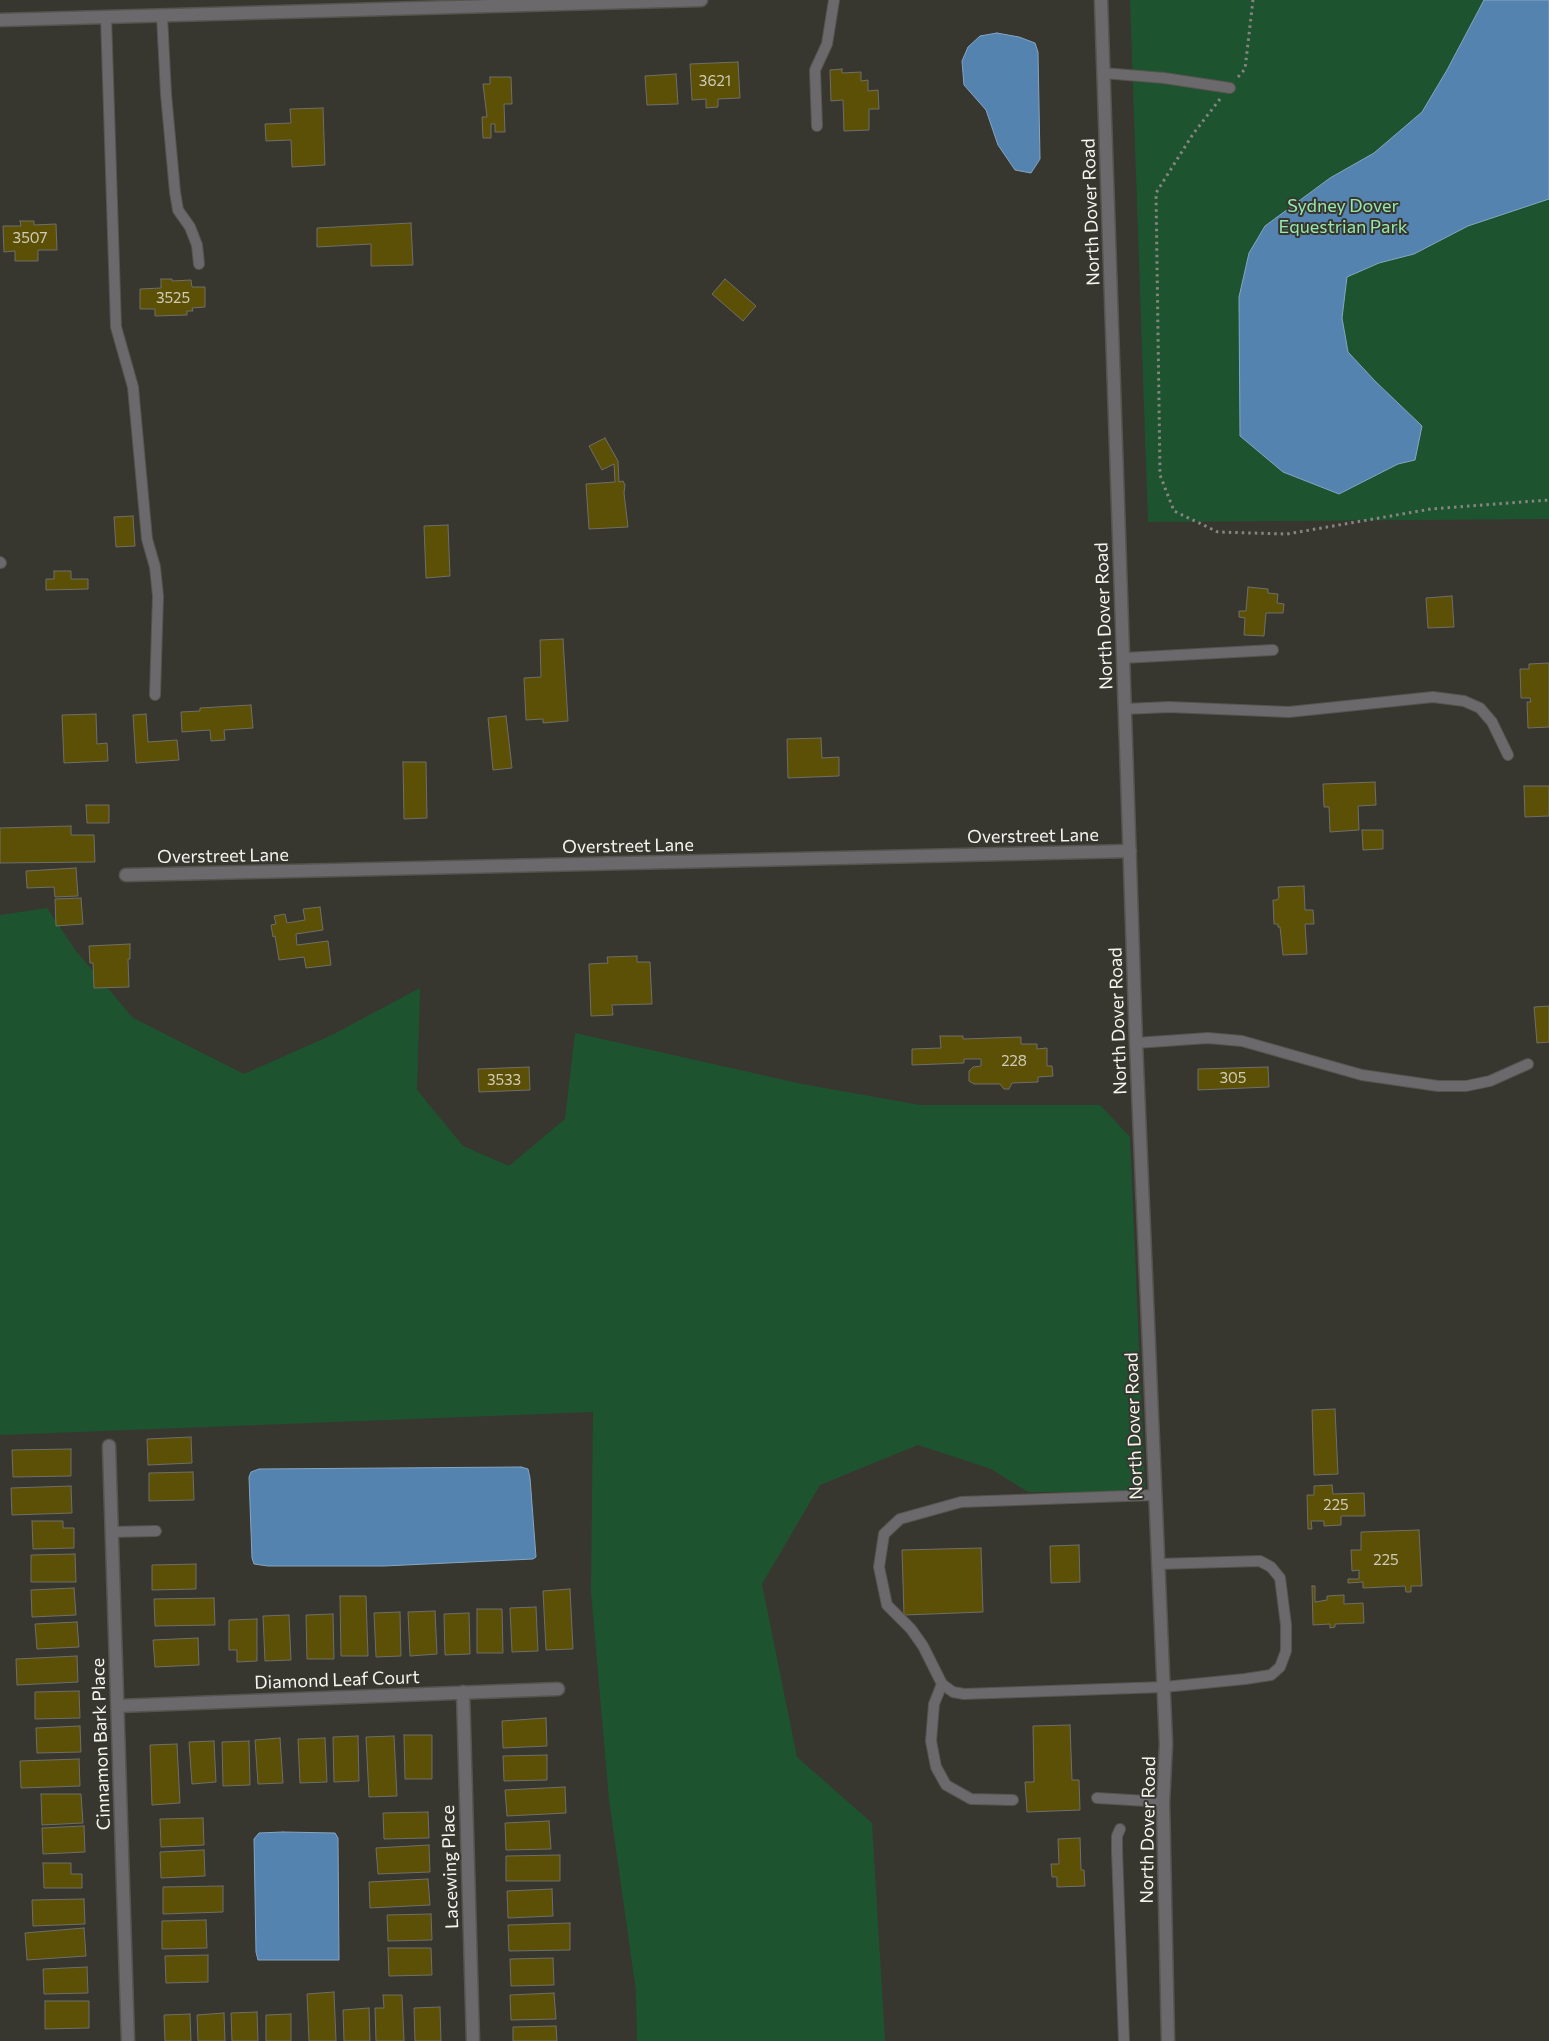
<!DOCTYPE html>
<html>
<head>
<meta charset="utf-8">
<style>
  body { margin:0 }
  canvas { display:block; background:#37362f }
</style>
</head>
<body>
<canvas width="1549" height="2041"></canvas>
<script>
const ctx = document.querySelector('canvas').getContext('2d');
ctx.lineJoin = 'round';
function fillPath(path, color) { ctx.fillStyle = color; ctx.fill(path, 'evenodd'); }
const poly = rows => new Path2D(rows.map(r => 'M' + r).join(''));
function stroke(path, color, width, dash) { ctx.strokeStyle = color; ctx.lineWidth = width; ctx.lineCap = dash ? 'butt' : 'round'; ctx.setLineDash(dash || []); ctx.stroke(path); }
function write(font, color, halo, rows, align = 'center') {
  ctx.font = font + ' Commissioner,sans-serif'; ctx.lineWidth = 4; ctx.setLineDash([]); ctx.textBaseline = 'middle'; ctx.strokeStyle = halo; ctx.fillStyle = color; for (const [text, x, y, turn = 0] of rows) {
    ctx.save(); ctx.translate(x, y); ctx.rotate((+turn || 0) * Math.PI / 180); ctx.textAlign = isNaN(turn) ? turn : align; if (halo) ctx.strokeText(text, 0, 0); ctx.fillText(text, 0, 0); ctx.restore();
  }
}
fillPath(poly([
  [1130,0,1549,0,1549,519,1148,522],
  [47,908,76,951,133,1018,244,1074,332,1035,420,988,417,1090,463,1146,509,1166,565,1119,575,1033,802,1084,920,1105,1100,1105,1130,1137,1145,1488,1140,1490,1120,1492,1028,1492,991,1469,918,1445,820,1485,762,1584,797,1757,872,1823,885,2041,637,2041,636,1991,609,1800,591,1591,593,1412,0,1435,0,915]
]), '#1d542f');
const water = poly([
  [1484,0,1549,0,1549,199,1468,226,1414,254,1379,263,1347,277,1342,318,1348,352,1375,381,1422,426,1415,460,1398,464,1339,494,1283,472,1240,436,1239,297,1249,253,1265,226,1330,178,1374,153,1422,112,1447,70,1484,0],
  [997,33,1019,37,1035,43,1038,52,1040,159,1031,173,1015,170,998,145,986,110,964,85,962,61,968,47,980,36,997,33],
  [521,1467,528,1469,530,1478,536,1557,533,1559,384,1566,268,1566,254,1564,252,1558,249,1477,251,1472,259,1469,521,1467],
  [283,1832,335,1833,338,1838,339,1960,258,1960,256,1952,254,1839,259,1833,283,1832]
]);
fillPath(water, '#5583b0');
stroke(water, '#85a5c3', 1);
const building = poly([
  [738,62,740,98,718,99,718,107,706,108,706,99,692,100,690,64,738,62],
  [842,69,842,73,861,72,861,81,868,80,868,91,878,90,879,109,869,109,869,130,844,131,843,100,831,101,830,70,842,69],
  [676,74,678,104,647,105,645,76,676,74],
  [490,77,511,77,512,104,504,104,505,132,495,132,495,124,491,124,491,138,483,138,482,117,487,117,483,84,490,84,490,77],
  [323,108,325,165,292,167,291,140,266,141,265,124,291,123,290,109,323,108],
  [20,221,34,221,34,225,56,224,57,250,38,250,38,261,15,261,15,251,4,252,3,226,21,226,20,221],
  [411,223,413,265,371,266,371,244,317,247,317,228,411,223],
  [161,279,172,279,172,281,191,280,192,287,205,287,205,307,192,308,193,311,187,311,187,315,155,316,155,309,140,309,140,289,161,288,161,279],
  [725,279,756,306,743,321,712,294,725,279],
  [605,438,618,461,619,482,623,481,625,485,624,493,628,527,589,529,586,484,615,482,614,464,602,470,589,446,605,438],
  [133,516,135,546,116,547,114,517,133,516],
  [448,525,450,576,426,578,424,526,448,525],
  [54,571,71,571,71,579,88,579,88,589,46,590,46,579,54,579,54,571],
  [1248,587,1268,589,1268,593,1278,594,1277,603,1284,604,1283,613,1266,613,1264,636,1244,635,1245,618,1239,617,1239,611,1246,611,1248,587],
  [1452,596,1454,627,1428,628,1426,598,1452,596],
  [563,639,568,721,543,723,543,719,526,720,524,678,541,677,540,640,563,639],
  [1549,663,1549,727,1528,728,1527,702,1531,702,1530,698,1521,698,1520,669,1529,669,1529,664,1549,663],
  [251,705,253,728,224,730,225,740,211,741,210,730,182,732,181,712,200,711,200,708,251,705],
  [96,714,97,744,107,743,108,761,64,763,62,715,96,714],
  [146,714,148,742,177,740,179,760,136,763,133,715,146,714],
  [506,716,512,768,493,770,488,718,506,716],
  [821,738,822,758,839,757,839,776,788,778,787,739,821,738],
  [403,762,426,762,427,818,404,819,403,762],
  [1375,782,1376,805,1358,806,1359,830,1330,832,1329,807,1324,807,1323,784,1375,782],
  [1524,786,1549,786,1549,816,1525,817,1524,786],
  [86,805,109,805,109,823,87,823,86,805],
  [71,826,71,835,94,835,95,862,0,863,0,828,71,826],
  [1362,830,1383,830,1383,849,1363,850,1362,830],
  [76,868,78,896,55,897,54,887,27,888,26,871,76,868],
  [1304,886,1305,910,1313,910,1314,924,1305,924,1307,954,1283,955,1280,927,1278,927,1278,924,1274,924,1273,900,1277,900,1279,897,1278,887,1304,886],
  [81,898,83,924,56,926,55,899,81,898],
  [320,907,323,930,296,934,297,945,328,941,331,965,306,968,304,957,279,960,275,936,273,937,271,925,276,924,274,916,285,914,287,923,305,920,303,909,320,907],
  [130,944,130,959,128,959,129,987,94,988,93,963,90,963,89,946,130,944],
  [637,956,637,962,650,962,652,1004,612,1005,613,1015,591,1016,589,964,608,963,607,957,637,956],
  [1549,1006,1549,1042,1537,1043,1534,1007,1549,1006],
  [940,1036,963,1036,963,1039,1021,1037,1021,1044,1037,1044,1037,1049,1047,1048,1047,1066,1052,1066,1053,1076,1038,1077,1038,1082,1012,1083,1009,1089,1004,1089,1000,1084,974,1084,969,1081,969,1071,973,1067,981,1066,981,1059,964,1059,964,1063,912,1065,912,1049,941,1048,940,1036],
  [529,1067,530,1090,479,1092,478,1069,529,1067],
  [1268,1067,1269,1087,1198,1090,1198,1069,1268,1067],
  [1335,1409,1338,1474,1314,1475,1312,1410,1335,1409],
  [191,1437,192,1463,148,1465,147,1439,191,1437],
  [71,1449,71,1476,13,1477,12,1450,71,1449],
  [193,1472,194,1500,149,1501,149,1473,193,1472],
  [1332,1485,1333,1494,1364,1493,1365,1516,1341,1516,1341,1525,1324,1526,1324,1521,1311,1521,1312,1529,1308,1529,1307,1495,1314,1495,1314,1486,1332,1485],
  [71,1486,72,1513,12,1515,11,1488,71,1486],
  [32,1521,63,1521,63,1528,74,1528,74,1548,33,1549,32,1521],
  [1419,1530,1422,1586,1411,1586,1411,1592,1406,1592,1405,1586,1363,1588,1363,1582,1348,1583,1348,1579,1359,1579,1359,1570,1352,1571,1351,1550,1361,1550,1361,1532,1419,1530],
  [1079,1545,1080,1582,1051,1583,1050,1546,1079,1545],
  [981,1548,983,1612,904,1615,902,1550,981,1548],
  [75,1554,76,1582,31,1582,31,1555,75,1554],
  [196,1564,196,1589,152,1590,152,1565,196,1564],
  [1312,1586,1315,1586,1315,1602,1327,1600,1327,1596,1344,1595,1344,1604,1363,1603,1364,1623,1335,1624,1335,1627,1330,1628,1330,1624,1313,1625,1312,1586],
  [74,1588,76,1615,32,1617,31,1590,74,1588],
  [570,1589,573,1649,546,1650,543,1591,570,1589],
  [340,1596,366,1596,368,1656,341,1656,340,1596],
  [214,1598,215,1625,155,1626,154,1599,214,1598],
  [536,1607,538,1651,512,1652,510,1608,536,1607],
  [477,1609,502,1609,503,1653,477,1653,477,1609],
  [435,1611,437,1654,410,1656,408,1612,435,1611],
  [400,1612,401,1656,376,1657,374,1613,400,1612],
  [469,1613,470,1654,445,1655,444,1614,469,1613],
  [333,1614,334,1659,307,1659,306,1615,333,1614],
  [289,1615,291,1660,265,1661,263,1616,289,1615],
  [257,1619,257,1661,237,1662,237,1650,229,1650,229,1620,257,1619],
  [77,1622,79,1647,37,1649,35,1624,77,1622],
  [198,1638,199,1665,155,1667,153,1640,198,1638],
  [77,1656,78,1682,17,1685,16,1659,77,1656],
  [79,1691,80,1718,35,1719,35,1692,79,1691],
  [546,1718,547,1746,503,1748,502,1721,546,1718],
  [1070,1725,1072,1780,1079,1780,1080,1810,1027,1812,1025,1782,1034,1782,1033,1726,1070,1725],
  [80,1726,81,1752,37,1753,36,1728,80,1726],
  [404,1735,432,1735,432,1779,405,1779,404,1735],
  [358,1736,359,1781,334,1782,333,1737,358,1736],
  [394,1736,397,1796,369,1797,366,1737,394,1736],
  [280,1738,283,1783,258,1784,255,1740,280,1738],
  [325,1738,327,1782,300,1783,298,1739,325,1738],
  [214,1741,216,1782,192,1784,189,1742,214,1741],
  [249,1741,250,1785,223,1786,222,1742,249,1741],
  [177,1744,180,1803,152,1805,150,1745,177,1744],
  [547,1755,547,1780,504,1781,503,1756,547,1755],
  [79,1759,80,1786,21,1788,20,1761,79,1759],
  [565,1787,566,1813,507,1816,505,1790,565,1787],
  [41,1794,81,1794,83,1823,42,1825,41,1794],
  [428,1812,429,1838,384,1839,383,1813,428,1812],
  [203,1818,204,1845,161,1847,160,1819,203,1818],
  [549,1821,551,1849,506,1850,505,1823,549,1821],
  [84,1826,85,1852,43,1854,42,1828,84,1826],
  [1080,1838,1081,1870,1084,1870,1085,1886,1057,1887,1057,1877,1052,1877,1051,1864,1059,1864,1058,1839,1080,1838],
  [429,1845,430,1872,378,1874,376,1848,429,1845],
  [204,1850,205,1876,161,1878,160,1852,204,1850],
  [560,1855,560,1881,506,1881,506,1856,560,1855],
  [43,1863,71,1863,71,1874,82,1874,82,1888,44,1888,43,1863],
  [428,1879,430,1905,370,1908,369,1882,428,1879],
  [223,1886,223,1912,163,1914,163,1887,223,1886],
  [552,1889,553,1916,508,1918,507,1891,552,1889],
  [84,1899,85,1924,33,1926,32,1900,84,1899],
  [431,1914,432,1940,388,1941,387,1915,431,1914],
  [206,1920,207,1948,162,1949,162,1921,206,1920],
  [570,1923,570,1950,509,1951,508,1925,570,1923],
  [84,1928,86,1956,27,1960,25,1933,84,1928],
  [388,1948,431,1948,432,1975,389,1976,388,1948],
  [208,1955,208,1982,166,1983,165,1956,208,1955],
  [553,1958,554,1985,511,1986,510,1959,553,1958],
  [87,1967,88,1993,44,1994,43,1969,87,1967],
  [334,1992,336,2041,309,2041,307,1994,334,1992],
  [554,1993,556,2019,511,2020,510,1995,554,1993],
  [383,1995,402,1995,404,2041,376,2041,375,2008,384,2008,383,1995],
  [45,2001,89,2001,89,2028,45,2029,45,2001],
  [440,2007,441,2041,415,2041,414,2008,440,2007],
  [369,2008,370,2041,344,2041,343,2010,369,2008],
  [257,2012,258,2041,232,2041,231,2013,257,2012],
  [224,2013,225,2041,198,2041,197,2015,224,2013],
  [190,2014,191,2041,165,2041,164,2015,190,2014],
  [291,2014,291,2041,266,2041,266,2015,291,2014],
  [556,2026,557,2041,513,2041,513,2027,556,2026]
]);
fillPath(building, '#5c5007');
stroke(building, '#6f6e67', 1);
const service = poly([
  [162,16,166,94,175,192,178,210,190,227,197,245,199,264],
  [106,17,116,327,133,387,147,539,155,567,158,596,155,695],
  [1103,73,1164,78,1230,88],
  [817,126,815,70,827,44,834,0],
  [0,562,1,563],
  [1123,658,1273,650],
  [1125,709,1169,707,1289,712,1433,697,1464,701,1480,708,1492,722,1508,755],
  [1136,1043,1208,1038,1242,1041,1362,1075,1438,1086,1466,1086,1490,1081,1528,1064],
  [1155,1495,961,1502,900,1519,884,1534,879,1567,887,1605,911,1629,923,1646,942,1684,953,1692,964,1694,1164,1687,1245,1679,1271,1675,1280,1667,1286,1651,1286,1625,1280,1578,1271,1567,1260,1561,1158,1564],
  [111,1532,156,1531],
  [942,1684,934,1704,931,1741,936,1767,946,1785,971,1799,1013,1800],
  [1097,1798,1163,1802],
  [1120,1829,1117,1836,1117,1851,1124,2041]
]);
const minor = poly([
  [0,20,701,0],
  [126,875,1130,851],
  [109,1446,128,2041],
  [463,1692,473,2041],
  [118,1706,558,1689]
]);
const tertiary = poly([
  [1101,0,1136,1043,1166,1744,1163,1802,1168,2041]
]);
stroke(service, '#55544e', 12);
stroke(minor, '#55544e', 15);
stroke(tertiary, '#55544e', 15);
stroke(poly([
  [1238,77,1245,69,1253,0],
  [1220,99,1193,134,1156,193,1160,475,1174,511,1218,532,1287,534,1431,509,1549,500]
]), '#86857f', 3, [2.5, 4]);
stroke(service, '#6b696c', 10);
stroke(minor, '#6b696c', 12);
stroke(tertiary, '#6b696c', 12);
write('15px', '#cfcbb6', null, [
  ["3621",715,81],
  ["3507",30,238],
  ["3525",173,298],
  ["228",1014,1061],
  ["305",1233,1078],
  ["3533",504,1080],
  ["225",1336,1505],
  ["225",1386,1560]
]);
write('18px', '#96e8ac', '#37362f', [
  ["Sydney Dover",1343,206],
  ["Equestrian Park",1343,227]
]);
write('18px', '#f5f4f0', '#37362f', [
  ["North Dover Road",1091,212,-92],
  ["North Dover Road",1104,616,-92],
  ["Overstreet Lane",1033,836,-1],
  ["Overstreet Lane",628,846,-1],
  ["Overstreet Lane",223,856,-1],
  ["North Dover Road",1118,1021,-92],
  ["North Dover Road",1134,1426,-92],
  ["Diamond Leaf Court",337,1680,-2],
  ["Cinnamon Bark Place",101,1744,-92],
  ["North Dover Road",1148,1830,-89],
  ["Lacewing Place",450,1867,-92]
]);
</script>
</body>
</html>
